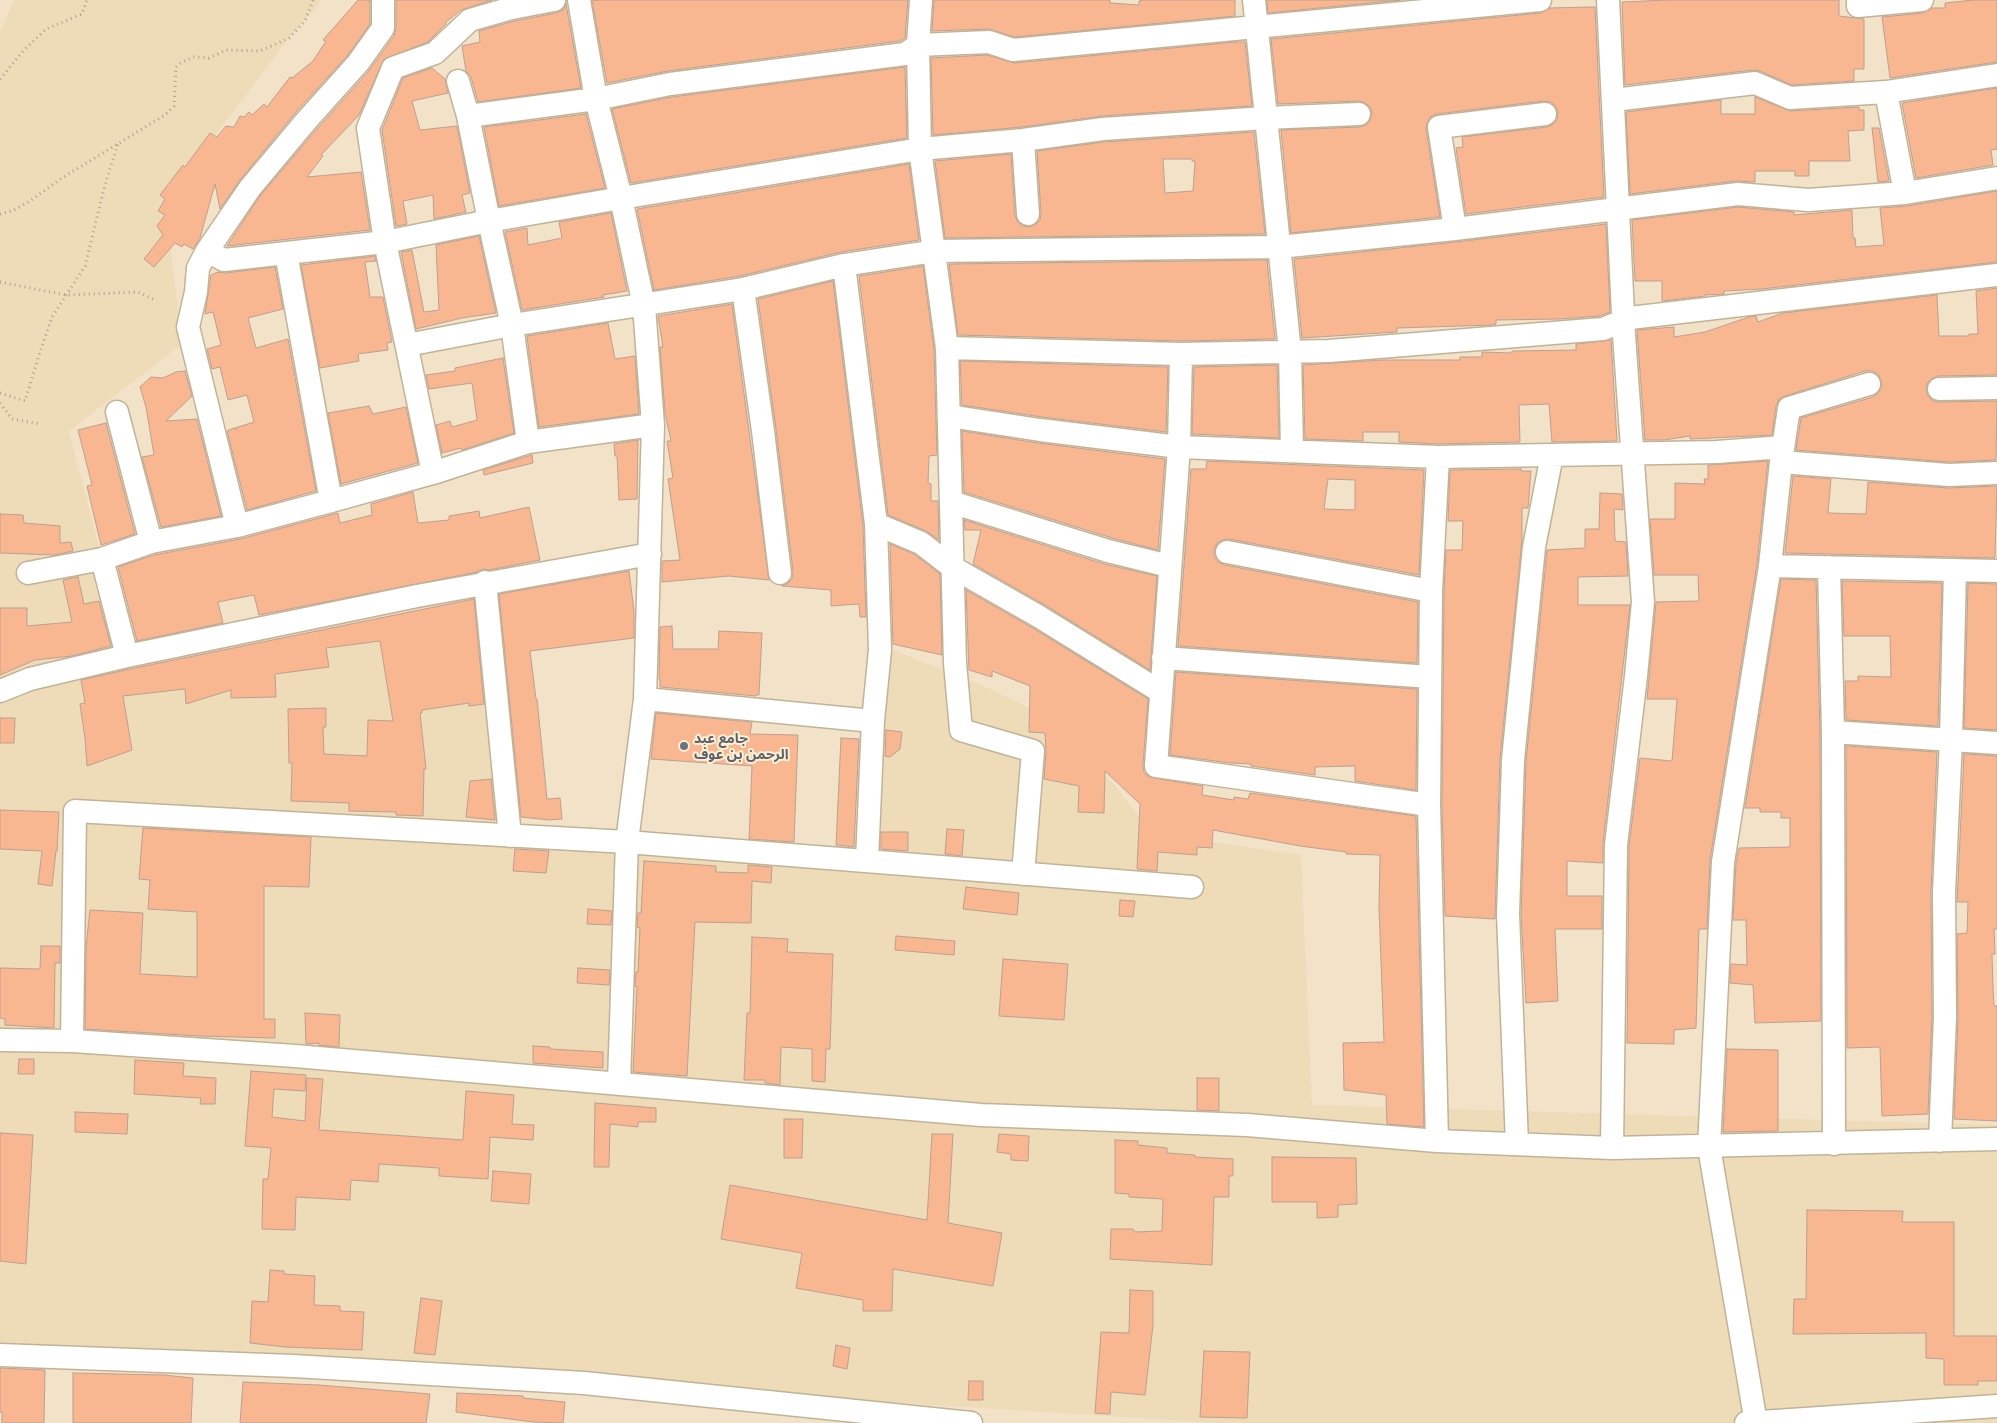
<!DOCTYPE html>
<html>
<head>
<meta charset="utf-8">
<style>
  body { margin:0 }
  canvas { display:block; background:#f2e2c7 }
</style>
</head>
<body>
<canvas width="1997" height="1423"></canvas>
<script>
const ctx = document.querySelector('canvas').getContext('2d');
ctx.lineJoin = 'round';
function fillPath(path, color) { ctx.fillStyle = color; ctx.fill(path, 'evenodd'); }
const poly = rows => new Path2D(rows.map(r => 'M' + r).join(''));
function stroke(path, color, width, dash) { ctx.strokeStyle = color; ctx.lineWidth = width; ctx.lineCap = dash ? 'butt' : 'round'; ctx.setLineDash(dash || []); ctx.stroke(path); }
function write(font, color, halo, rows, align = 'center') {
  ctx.font = font + ' Lato,"Noto Sans Arabic",sans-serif'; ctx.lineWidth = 4; ctx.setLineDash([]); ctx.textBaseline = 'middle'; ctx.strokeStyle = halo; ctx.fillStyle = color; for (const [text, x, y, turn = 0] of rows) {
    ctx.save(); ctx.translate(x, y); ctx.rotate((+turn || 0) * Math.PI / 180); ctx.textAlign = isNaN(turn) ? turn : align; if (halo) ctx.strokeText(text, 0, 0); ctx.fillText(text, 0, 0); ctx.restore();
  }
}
fillPath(poly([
  [14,0,322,0,289,38,165,202,182,344,69,431,127,656,485,582,510,836,627,842,856,848,867,712,890,649,988,688,1050,718,1115,786,1152,833,1301,855,1312,1105,1997,1125,1997,1423,1219,1423,584,1383,0,1355,0,34]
]), '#eedbb8');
const building = poly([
  [358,0,370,0,370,24,348,55,296,112,240,180,220,209,215,184,200,238,193,249,184,244,182,247,175,243,154,267,144,259,163,235,157,226,165,215,158,211,165,199,160,195,183,165,185,167,210,133,217,137,226,126,234,127,240,116,244,117,249,112,252,115,264,104,267,107,290,77,292,78,313,61,326,41,323,40,358,0],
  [396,0,492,0,461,10,446,22,446,24,428,42,384,59,359,115,321,155,323,156,307,177,361,172,370,230,227,246,260,196,316,130,368,72,394,36,396,28,396,0],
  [598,0,908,0,905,38,900,41,668,71,607,83,592,1,598,0],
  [934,0,1110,0,1110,3,1139,5,1139,1,1143,0,1235,0,1235,16,1015,37,989,29,932,31,934,0],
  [1267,0,1401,0,1268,13,1267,0],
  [1667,0,1839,0,1839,16,1864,19,1864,69,1854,69,1854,81,1792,85,1760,71,1753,70,1625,85,1622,2,1667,0],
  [1973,0,1997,0,1997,62,1890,78,1882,17,1923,13,1932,8,1945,8,1945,3,1973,0],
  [566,4,581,88,478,102,471,77,466,71,462,46,480,42,479,31,515,21,556,13,563,10,566,4],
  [1588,7,1595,7,1604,197,1466,214,1456,148,1463,147,1462,137,1547,127,1552,125,1557,120,1558,112,1556,107,1551,102,1543,101,1437,114,1430,117,1427,123,1426,129,1440,217,1291,233,1281,130,1360,127,1366,125,1370,120,1372,113,1370,107,1365,103,1359,101,1278,104,1271,39,1541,13,1550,8,1588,7],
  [1235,42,1245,42,1252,106,1102,116,1022,127,933,135,931,58,987,55,1014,63,1235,42],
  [905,67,907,138,631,183,612,109,672,97,905,67],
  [432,68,445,79,448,93,412,101,420,130,457,126,470,193,462,195,466,212,434,219,433,195,403,201,407,224,396,226,382,130,403,78,432,68],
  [1997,88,1997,149,1991,150,1993,165,1916,178,1902,103,1997,88],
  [1755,97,1790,111,1859,107,1859,110,1864,110,1864,130,1848,131,1850,161,1809,161,1809,176,1795,176,1795,171,1755,171,1755,182,1736,181,1630,194,1626,112,1721,100,1721,114,1755,114,1755,97],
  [586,114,605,188,499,206,484,127,586,114],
  [1872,128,1879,128,1889,181,1878,182,1872,128],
  [1254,132,1265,234,945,238,935,161,1011,154,1015,215,1017,221,1022,226,1029,227,1035,225,1040,220,1041,214,1037,151,1104,142,1254,132],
  [1163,159,1192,159,1192,161,1195,161,1193,191,1165,193,1163,159],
  [909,164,919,240,841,252,740,276,654,290,637,209,909,164],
  [1997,191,1997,262,1762,289,1724,291,1724,294,1705,295,1705,296,1662,301,1662,281,1635,281,1632,220,1738,207,1794,212,1794,215,1852,210,1853,238,1855,238,1856,247,1884,245,1880,208,1907,206,1997,191],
  [611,213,627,291,603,295,604,297,522,310,505,232,527,228,528,245,562,238,559,222,611,213],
  [1606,224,1610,312,1600,316,1560,319,1496,320,1496,324,1493,325,1397,328,1397,332,1302,338,1294,259,1456,242,1606,224],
  [479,236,496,313,462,318,416,329,401,252,412,250,424,312,439,310,436,245,479,236],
  [375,256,376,261,365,262,370,297,383,297,392,342,387,343,388,350,358,354,359,361,320,368,301,265,375,256],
  [1267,260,1275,339,1181,341,958,335,949,264,1267,260],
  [923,266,934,349,937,455,929,456,928,483,931,484,931,501,938,501,939,540,926,531,888,515,859,276,923,266],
  [275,267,283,309,248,318,256,348,288,339,316,491,247,510,227,431,234,428,236,430,235,428,254,422,247,395,228,400,220,367,212,369,207,349,221,345,213,312,205,314,211,275,218,272,225,273,275,267],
  [833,281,863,525,866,617,860,617,859,604,831,606,831,590,782,586,787,584,792,579,793,571,776,429,758,299,833,281],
  [1997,288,1997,375,1938,376,1933,378,1928,382,1926,389,1928,396,1933,401,1939,402,1997,401,1996,460,1949,462,1796,450,1801,418,1873,397,1878,393,1882,387,1881,380,1878,374,1872,371,1865,371,1785,396,1779,399,1776,406,1772,435,1690,439,1690,436,1664,440,1645,440,1637,330,1674,327,1674,337,1705,332,1749,317,1756,316,1758,322,1783,313,1937,295,1939,336,1969,336,1969,334,1978,334,1976,291,1997,288],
  [732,304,769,580,729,576,662,582,662,561,680,560,668,479,673,478,667,441,671,441,665,413,660,347,663,347,658,316,732,304],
  [608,323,615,359,635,356,639,414,539,427,527,336,608,323],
  [1611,340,1617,441,1552,442,1549,404,1519,405,1520,442,1438,444,1399,442,1399,432,1363,432,1363,441,1305,439,1303,365,1382,360,1460,360,1460,357,1482,357,1482,352,1512,353,1512,351,1576,350,1576,344,1611,340],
  [503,358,514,433,462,450,461,448,442,453,436,425,450,421,452,427,477,420,472,383,429,389,426,375,455,371,455,368,503,358],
  [960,361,1168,367,1166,432,1042,417,962,405,960,361],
  [1277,365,1279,438,1192,434,1194,367,1277,365],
  [185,371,192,396,166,421,197,419,221,516,161,527,142,457,154,455,146,407,140,387,151,377,163,378,176,372,185,371],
  [369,406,373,414,406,407,418,463,341,484,328,413,369,406],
  [106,423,135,534,101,545,87,486,92,485,78,430,106,423],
  [962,431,1038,443,1165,459,1158,550,1112,538,964,492,962,431],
  [638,440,637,499,619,500,617,456,615,456,614,444,638,440],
  [532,455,533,463,484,475,483,470,532,455],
  [1207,461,1424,470,1419,575,1229,539,1223,540,1217,543,1214,550,1214,556,1218,562,1225,565,1418,602,1417,663,1178,646,1191,469,1206,469,1207,461],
  [1328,479,1355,480,1355,510,1324,509,1328,479],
  [1768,461,1757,564,1710,860,1707,929,1699,929,1696,1028,1674,1030,1674,1044,1627,1043,1629,846,1640,758,1672,761,1677,699,1647,699,1656,602,1699,601,1698,575,1654,575,1650,519,1675,519,1675,483,1705,484,1704,479,1708,479,1708,465,1768,461],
  [1521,469,1521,471,1531,471,1528,508,1522,508,1522,540,1500,759,1495,919,1445,916,1442,805,1444,591,1446,550,1462,550,1463,521,1448,521,1450,470,1521,469],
  [1793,476,1831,479,1828,513,1866,514,1868,482,1948,488,1997,486,1995,558,1785,553,1793,476],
  [413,492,418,523,449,520,449,516,479,511,480,518,529,507,540,560,489,570,483,569,477,572,259,615,254,595,218,602,223,623,137,641,118,567,154,555,240,539,338,513,340,523,372,515,371,504,413,492],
  [1600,493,1622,494,1623,510,1614,509,1615,541,1626,542,1628,576,1578,577,1578,605,1630,605,1603,843,1603,863,1567,861,1567,896,1602,896,1602,929,1555,929,1558,1001,1526,1003,1521,914,1526,761,1547,550,1585,548,1585,529,1599,529,1600,493],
  [0,514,23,515,24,523,60,526,60,543,71,542,73,551,54,555,0,553,0,514],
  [964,520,1104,564,1157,576,1150,670,1045,605,973,564,981,530,965,530,964,520],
  [890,544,914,554,940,574,942,655,893,644,890,544],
  [629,571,634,611,634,638,530,651,536,699,537,699,547,799,560,798,562,819,549,820,521,817,499,594,629,571],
  [78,577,84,604,99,601,111,646,72,656,35,660,0,675,0,608,27,608,27,626,72,622,63,580,78,577],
  [1781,579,1816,580,1820,732,1821,1021,1755,1023,1753,985,1730,983,1731,964,1747,965,1746,920,1733,920,1736,863,1739,848,1790,847,1790,818,1781,818,1781,812,1760,812,1760,808,1745,808,1781,579],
  [1842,581,1942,583,1938,726,1846,720,1845,681,1858,681,1858,676,1891,677,1890,636,1844,636,1842,581],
  [1968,583,1997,584,1997,730,1964,728,1968,583],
  [966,590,1031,627,1148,699,1143,765,1144,772,1149,777,1203,786,1202,795,1234,800,1234,797,1248,799,1250,793,1416,816,1424,1127,1387,1124,1386,1095,1344,1090,1343,1043,1384,1042,1379,908,1380,855,1346,854,1346,852,1300,846,1213,830,1212,848,1197,847,1197,855,1158,852,1157,871,1137,869,1140,804,1105,771,1104,813,1078,812,1079,786,1044,779,1046,752,1045,733,1029,732,1030,686,992,671,992,677,969,670,966,590],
  [474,599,484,704,469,706,469,703,422,710,422,713,420,713,426,769,424,769,423,816,396,815,396,812,349,811,349,803,291,801,292,763,289,763,288,709,326,708,326,727,323,727,324,754,367,756,368,720,393,721,380,641,326,648,329,667,275,674,276,697,231,698,231,690,186,704,185,689,123,696,132,750,87,766,85,738,80,704,85,703,81,680,130,669,474,599],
  [672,626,673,649,718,649,719,631,762,633,759,695,756,695,756,696,660,687,660,679,659,679,660,627,672,626],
  [1176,672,1417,689,1416,790,1355,781,1355,766,1315,767,1315,775,1251,766,1251,764,1230,763,1170,755,1176,672],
  [656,713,752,722,750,734,798,735,794,842,749,839,752,766,651,759,656,713],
  [0,718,15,718,14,743,0,743,0,718],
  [886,730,902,732,900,749,890,757,885,756,886,730],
  [841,738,859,739,854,847,836,845,841,738],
  [1846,746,1937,752,1931,891,1932,1017,1928,1114,1882,1116,1880,1047,1847,1048,1846,746],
  [1964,754,1997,756,1997,929,1994,929,1995,954,1992,954,1993,989,1994,1006,1997,1006,1997,1121,1954,1119,1958,1017,1957,934,1967,933,1968,902,1957,902,1964,754],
  [491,779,495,820,466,817,470,781,491,779],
  [0,810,59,812,57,851,56,851,52,886,38,884,42,851,0,849,0,810],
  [143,828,311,837,309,887,264,886,264,1019,275,1019,275,1038,199,1036,85,1029,86,947,90,910,143,913,140,974,197,977,197,912,148,909,150,880,139,879,143,828],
  [947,829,964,830,962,856,945,854,947,829],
  [881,832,908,832,908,851,881,849,881,832],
  [515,849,549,851,546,873,513,871,515,849],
  [644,861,716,866,716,872,748,873,748,865,772,867,771,883,752,881,751,923,695,922,687,1076,633,1072,637,987,635,986,636,972,638,972,640,928,637,927,638,913,641,913,644,861],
  [966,887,1019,893,1017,915,963,909,966,887],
  [1120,900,1135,901,1133,917,1119,916,1120,900],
  [588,909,612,911,611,925,587,924,588,909],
  [896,936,955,941,954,955,895,950,896,936],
  [752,937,788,939,787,952,833,954,830,1049,826,1049,825,1082,812,1081,812,1049,781,1047,780,1085,765,1083,765,1080,744,1080,747,1013,750,1013,752,937],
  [41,946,60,946,60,963,55,963,54,1028,5,1025,5,1019,0,1018,0,968,40,969,41,946],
  [1003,959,1068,964,1064,1020,999,1016,1003,959],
  [578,968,610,970,609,985,577,983,578,968],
  [305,1013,340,1015,339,1047,319,1045,319,1043,306,1044,305,1013],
  [533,1046,550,1047,550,1049,603,1052,603,1068,533,1063,533,1046],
  [1727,1049,1778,1050,1778,1131,1723,1132,1727,1049],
  [19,1059,34,1059,34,1074,18,1074,19,1059],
  [135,1060,184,1063,183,1076,216,1078,215,1104,200,1104,201,1098,134,1094,135,1060],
  [251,1071,306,1075,305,1091,274,1089,272,1117,305,1121,307,1078,323,1079,319,1130,463,1140,466,1091,514,1095,512,1124,534,1125,533,1140,490,1137,488,1179,439,1176,439,1168,379,1164,378,1182,351,1180,350,1200,296,1197,295,1230,262,1229,263,1179,268,1179,271,1148,245,1146,251,1071],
  [1197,1078,1219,1078,1219,1111,1197,1110,1197,1078],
  [595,1103,656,1108,656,1122,638,1122,638,1127,610,1124,609,1167,594,1167,595,1103],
  [75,1112,128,1114,127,1134,75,1132,75,1112],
  [784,1119,803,1119,802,1158,784,1158,784,1119],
  [0,1133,33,1135,26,1264,0,1261,0,1133],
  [932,1134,953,1134,948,1223,1002,1233,993,1286,893,1269,892,1311,863,1311,863,1300,796,1288,802,1253,721,1239,730,1185,927,1220,932,1134],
  [999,1134,1029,1136,1028,1161,1011,1160,1011,1154,997,1152,999,1134],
  [1115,1140,1138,1141,1138,1145,1167,1148,1167,1153,1195,1155,1195,1157,1233,1159,1233,1176,1229,1176,1229,1197,1214,1197,1212,1265,1110,1259,1111,1229,1133,1229,1135,1232,1162,1231,1163,1199,1129,1197,1129,1194,1115,1193,1115,1140],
  [1272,1157,1356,1158,1357,1204,1338,1205,1338,1217,1317,1218,1317,1202,1272,1202,1272,1157],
  [493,1171,531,1174,529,1204,491,1201,493,1171],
  [1807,1210,1903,1211,1902,1222,1954,1222,1954,1336,1997,1336,1997,1381,1978,1381,1978,1385,1944,1385,1944,1359,1926,1358,1926,1333,1793,1334,1794,1299,1806,1299,1807,1210],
  [270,1270,284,1271,284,1274,315,1276,314,1305,340,1306,340,1311,364,1312,362,1350,285,1347,250,1343,252,1301,268,1302,270,1270],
  [1130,1290,1153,1291,1153,1325,1145,1395,1111,1392,1110,1414,1095,1413,1101,1332,1129,1333,1130,1290],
  [421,1298,442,1301,435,1355,414,1353,421,1298],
  [836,1345,850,1348,847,1369,833,1366,836,1345],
  [1204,1351,1250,1352,1247,1418,1200,1417,1204,1351],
  [0,1368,45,1370,44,1423,2,1423,2,1412,0,1412,0,1368],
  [73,1373,164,1375,193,1378,191,1423,73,1423,73,1373],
  [969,1381,983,1381,983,1400,968,1400,969,1381],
  [243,1382,319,1385,430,1394,426,1423,240,1423,243,1382],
  [457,1393,523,1396,523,1398,565,1402,563,1423,533,1422,456,1412,457,1393]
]);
fillPath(building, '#f8b691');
stroke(building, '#bda091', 1);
const minor = poly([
  [579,0,596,99,621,198,644,306,653,425,645,699,627,842,619,1082],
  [921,0,918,45,920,149,947,348,955,663,961,730,1033,751,1023,874],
  [1254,0,1290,352,1292,450],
  [1608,0,1624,335,1643,602,1636,676,1616,845,1612,1148],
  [1858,0,1858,6,1922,0],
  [458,81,468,116,489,221,512,325,528,442],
  [1886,92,1905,193],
  [1614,100,1755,83,1790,98,1886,92,1997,75],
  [468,116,596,99,670,84,905,54,918,45,989,42,1013,50,1540,0],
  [1023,140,1028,214],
  [1455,229,1439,127,1545,114],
  [207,251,224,260,385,242,489,221,621,198,920,149,1023,140,1103,129,1265,118,1359,114],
  [286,253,331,501],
  [844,265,876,524,880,650,873,721,867,861],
  [743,289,763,431,780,573],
  [407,345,512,325,743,289,844,265,935,251,1279,247,1455,229,1738,194,1808,200,1905,193,1997,178],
  [947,348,1181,354,1329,351,1603,329,1630,318,1997,275],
  [1181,354,1179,447,1156,766,1429,805],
  [1939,389,1997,388],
  [117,412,151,542],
  [949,416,1040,430,1179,447,1438,457,1717,452,1783,447],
  [1781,462,1949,475,1997,473],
  [433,473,385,242,368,128,393,68,435,53,470,20,512,8,554,0],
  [951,502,1108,551,1169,566],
  [876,524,921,543,952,567,1038,616,1161,692],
  [237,526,188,327,196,292,198,268,207,251,250,188,306,121,358,63,383,28,383,0],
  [1227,552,1431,591],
  [102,559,127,656],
  [1770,566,1997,571],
  [1829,567,1833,732,1834,1144],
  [28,573,102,559,151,542,237,526,331,501,433,473,528,442,653,425],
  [485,582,510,836],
  [1163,658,1430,677],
  [0,691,30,679,127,656,417,596,650,554],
  [645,699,873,721],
  [1833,732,1997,743],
  [0,1040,72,1041,295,1056,981,1115,1247,1125,1437,1141,1612,1148,1997,1139],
  [72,1041,75,811,627,842,1192,887],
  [1437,1141,1429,805,1431,591,1438,457],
  [1940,1141,1945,1017,1944,892,1951,740,1955,570],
  [1517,1144,1508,914,1513,760,1534,547,1552,455],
  [0,1355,293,1366,584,1383,971,1423],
  [1746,1423,1997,1406],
  [1756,1423,1709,1147,1723,862,1770,566,1781,462,1789,408,1869,384]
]);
stroke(minor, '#c1b398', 25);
stroke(poly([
  [0,79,23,51,46,29,82,14,87,0],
  [0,214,14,210,30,201,62,178,165,115,174,106,176,67,182,62,194,57,209,58,226,50,260,51,289,38,305,21,313,0],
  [0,282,66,295,138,292,155,300],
  [0,393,25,401,40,352,52,317,85,266,106,181,118,144],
  [0,403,12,419,41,424]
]), '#afa28d', 3, [1, 4]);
stroke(minor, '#fff', 22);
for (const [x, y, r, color] of [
  [684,746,5,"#6b7280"]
]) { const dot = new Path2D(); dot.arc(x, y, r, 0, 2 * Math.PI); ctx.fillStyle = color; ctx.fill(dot); stroke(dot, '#ffefd3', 2); }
write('bold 14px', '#5b616d', '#ffefd3', [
  ["جامع عبد",694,738],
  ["الرحمن بن عوف",694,754]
], 'left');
</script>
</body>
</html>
